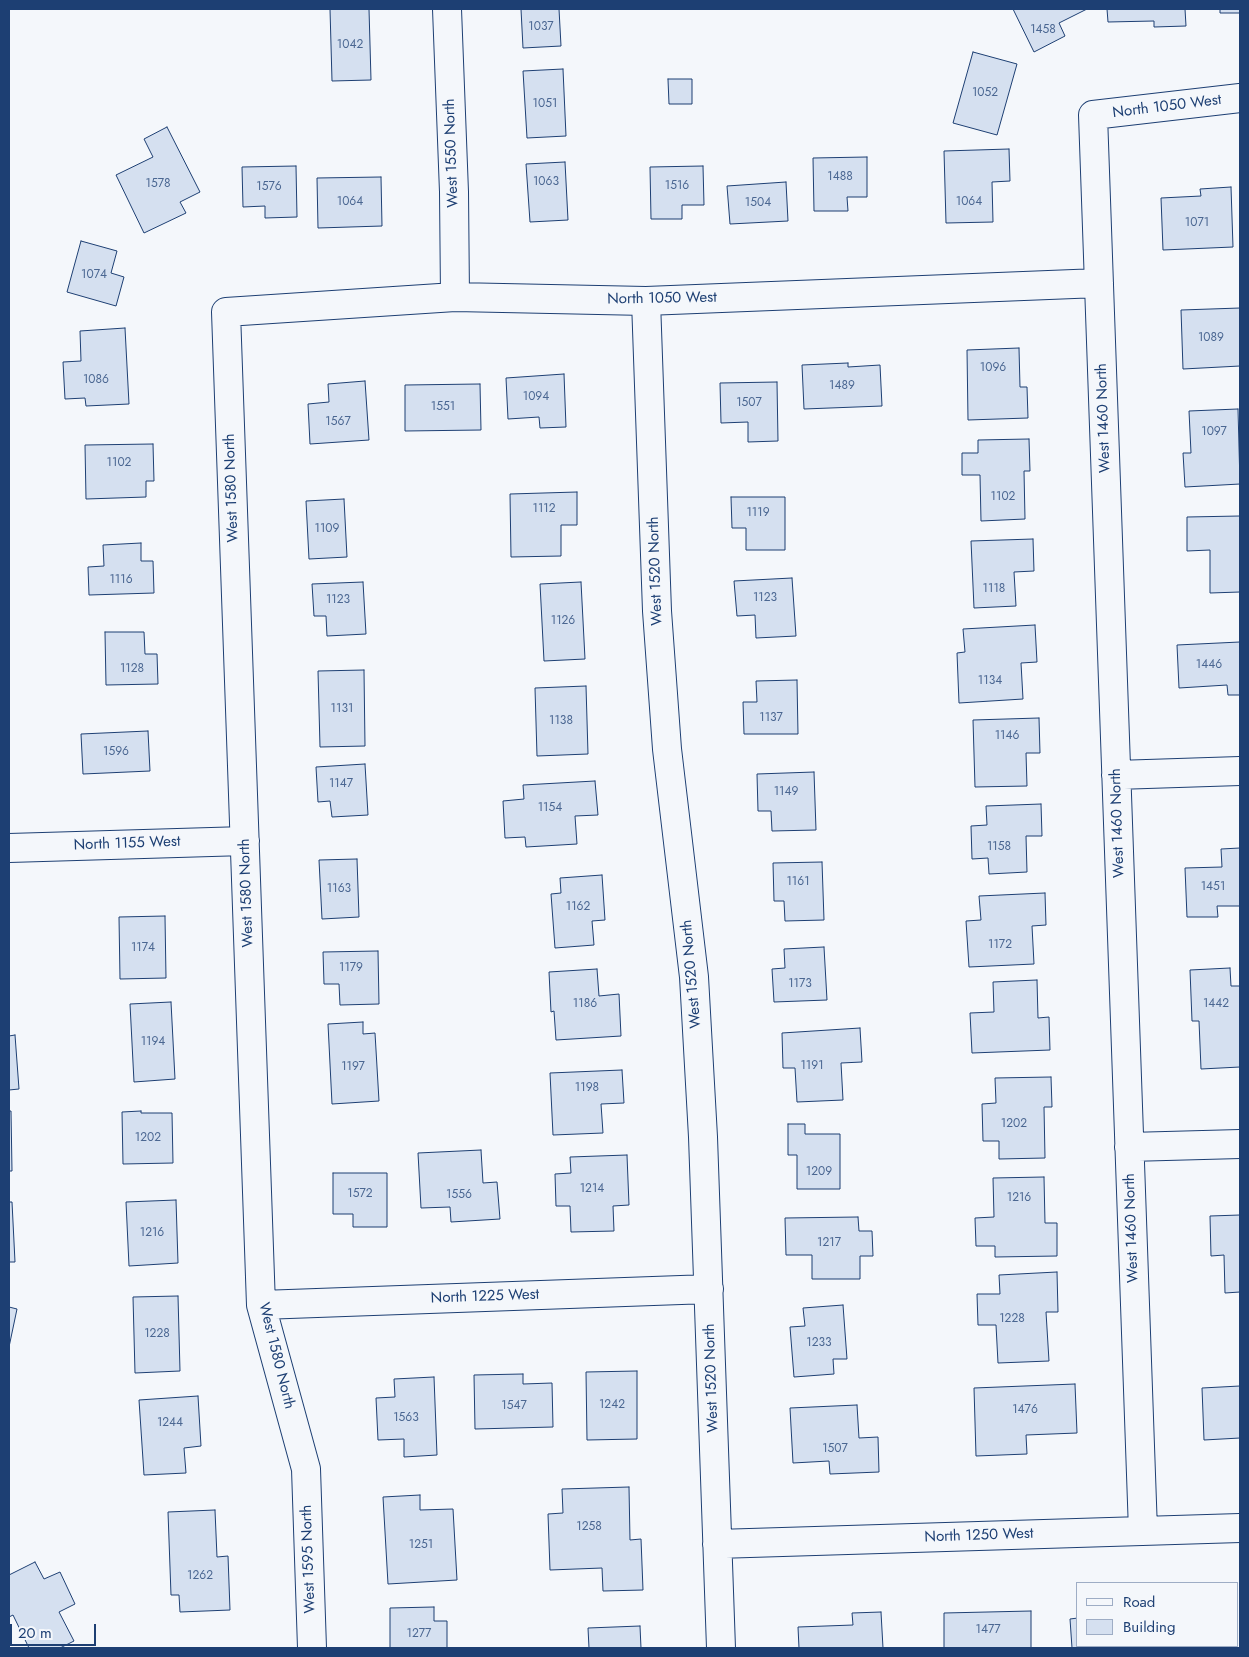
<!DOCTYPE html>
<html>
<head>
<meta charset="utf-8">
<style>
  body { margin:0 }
  #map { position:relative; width:1249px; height:1657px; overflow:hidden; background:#f4f7fb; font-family:Jost,sans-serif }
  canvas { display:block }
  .frame { position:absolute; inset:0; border:10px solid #1d3f73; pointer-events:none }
  .legend { position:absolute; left:1076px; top:1582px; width:162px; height:65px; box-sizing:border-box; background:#f4f7fb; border:1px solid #9eadc5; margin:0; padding:6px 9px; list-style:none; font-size:15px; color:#1d3f73 }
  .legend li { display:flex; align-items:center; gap:10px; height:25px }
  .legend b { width:25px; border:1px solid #9eadc5 }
  .scale { position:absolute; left:10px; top:1624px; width:86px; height:22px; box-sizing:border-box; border:2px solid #1d3f73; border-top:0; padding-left:6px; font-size:15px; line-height:18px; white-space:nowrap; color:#1d3f73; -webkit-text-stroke:4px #f4f7fb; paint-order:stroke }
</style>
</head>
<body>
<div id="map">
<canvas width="1249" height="1657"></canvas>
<div class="frame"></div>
<ul class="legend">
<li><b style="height:6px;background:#f4f7fb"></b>Road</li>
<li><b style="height:14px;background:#d5e0f0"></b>Building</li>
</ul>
<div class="scale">20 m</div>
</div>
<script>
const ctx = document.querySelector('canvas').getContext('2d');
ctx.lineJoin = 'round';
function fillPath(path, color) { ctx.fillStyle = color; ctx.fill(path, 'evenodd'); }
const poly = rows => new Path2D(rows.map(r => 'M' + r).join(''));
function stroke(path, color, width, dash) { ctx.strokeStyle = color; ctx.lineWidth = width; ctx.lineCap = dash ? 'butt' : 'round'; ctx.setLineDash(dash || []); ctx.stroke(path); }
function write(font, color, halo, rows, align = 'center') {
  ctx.font = font + ' Jost,sans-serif'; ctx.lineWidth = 4; ctx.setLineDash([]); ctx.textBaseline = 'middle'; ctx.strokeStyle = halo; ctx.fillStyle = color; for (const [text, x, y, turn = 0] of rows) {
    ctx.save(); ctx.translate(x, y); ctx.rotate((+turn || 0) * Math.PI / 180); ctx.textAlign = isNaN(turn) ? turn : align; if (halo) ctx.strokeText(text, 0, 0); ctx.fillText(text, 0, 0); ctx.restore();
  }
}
const building = poly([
  [330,9,369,9,371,80,332,81,330,9],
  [521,9,559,9,561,46,523,48,521,9],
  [1013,9,1087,9,1059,23,1065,36,1034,52,1013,9],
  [1107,9,1185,9,1186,26,1154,27,1154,21,1108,22,1107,9],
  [1220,9,1240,9,1240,13,1220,13,1220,9],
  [973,52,1017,64,997,135,953,123,973,52],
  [563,69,566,136,527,138,523,71,563,69],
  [668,79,692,79,692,104,669,104,668,79],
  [167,127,200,192,180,202,186,213,144,233,116,175,153,157,144,139,167,127],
  [1009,149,1010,181,992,182,993,222,946,223,944,151,1009,149],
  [867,157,867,197,847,197,848,211,814,211,813,158,867,157],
  [565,162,568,220,530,222,526,164,565,162],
  [296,166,297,217,265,218,265,206,243,207,242,167,296,166],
  [703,166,704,205,682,205,682,219,651,219,650,167,703,166],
  [381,177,382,226,318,228,317,178,381,177],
  [786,182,788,221,730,224,727,186,786,182],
  [1231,187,1233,247,1163,250,1161,198,1201,196,1200,189,1231,187],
  [81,241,117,251,111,273,124,277,116,306,67,292,81,241],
  [1240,308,1240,366,1183,369,1181,310,1240,308],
  [125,328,129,404,86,406,85,398,65,399,63,362,81,361,80,331,125,328],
  [1019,348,1020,387,1027,387,1028,418,968,420,967,350,1019,348],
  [848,363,848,367,880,365,882,406,804,409,802,365,848,363],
  [564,374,566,427,540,428,539,417,508,419,506,378,564,374],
  [365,381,369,440,310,444,308,404,329,402,328,384,365,381],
  [777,382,778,441,748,442,748,422,721,423,720,383,777,382],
  [480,384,481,430,405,431,405,385,480,384],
  [1238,409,1240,484,1185,487,1183,453,1191,453,1189,411,1238,409],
  [1029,439,1030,471,1024,471,1025,519,981,521,980,475,962,475,962,453,978,453,978,440,1029,439],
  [153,444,154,481,146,481,146,497,86,499,85,445,153,444],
  [577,492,577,525,561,525,561,556,511,557,510,494,577,492],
  [731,497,785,497,785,550,746,550,746,528,732,528,731,497],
  [344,499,347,557,309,559,306,501,344,499],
  [1240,516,1240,592,1210,593,1210,550,1187,551,1187,517,1240,516],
  [1033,539,1034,571,1014,572,1016,606,974,608,971,541,1033,539],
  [141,543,141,561,153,561,154,593,89,595,88,567,104,566,103,545,141,543],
  [792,578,796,636,756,638,755,615,737,616,734,581,792,578],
  [363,582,366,634,327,636,326,616,314,616,312,584,363,582],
  [581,582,585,659,544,661,540,584,581,582],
  [1035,625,1037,662,1021,663,1023,699,959,703,957,653,965,652,963,629,1035,625],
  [105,632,144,632,145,654,157,654,158,684,106,685,105,632],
  [1240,642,1240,695,1228,695,1227,685,1179,688,1177,645,1240,642],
  [364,670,365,746,320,747,318,671,364,670],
  [797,680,798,734,744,734,743,702,757,702,756,681,797,680],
  [586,686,588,754,537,756,535,688,586,686],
  [1039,718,1040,753,1026,753,1027,786,975,787,973,720,1039,718],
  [148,731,150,771,83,774,81,734,148,731],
  [365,764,368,815,332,817,330,801,318,802,316,767,365,764],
  [814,772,816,830,772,831,771,811,758,811,757,774,814,772],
  [595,781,598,815,575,816,577,844,526,847,525,837,505,838,503,801,524,799,523,785,595,781],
  [1041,804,1042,836,1026,836,1027,872,989,874,988,858,972,859,971,826,987,825,986,806,1041,804],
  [1240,848,1240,906,1217,906,1218,917,1187,917,1185,868,1222,867,1221,849,1240,848],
  [357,859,359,917,322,919,319,860,357,859],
  [822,862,824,920,785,921,784,901,774,901,773,863,822,862],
  [602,875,605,920,592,921,594,945,555,948,551,894,561,893,560,878,602,875],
  [1045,893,1046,925,1032,926,1034,964,969,967,966,921,981,920,979,896,1045,893],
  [165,916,166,978,120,979,119,917,165,916],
  [824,947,827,1000,774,1002,772,969,785,968,784,949,824,947],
  [378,951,379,1004,340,1005,339,984,324,984,323,952,378,951],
  [1230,968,1231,986,1240,986,1240,1067,1201,1069,1199,1021,1192,1021,1190,970,1230,968],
  [597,969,599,996,619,994,621,1036,556,1040,554,1011,551,1012,549,972,597,969],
  [1037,980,1038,1018,1049,1017,1050,1050,972,1053,970,1013,994,1012,993,982,1037,980],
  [171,1002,175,1079,134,1082,130,1004,171,1002],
  [363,1022,363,1034,375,1033,379,1101,332,1104,328,1024,363,1022],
  [860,1028,862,1062,841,1063,843,1100,797,1102,795,1068,783,1068,782,1033,860,1028],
  [15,1035,19,1089,9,1090,9,1036,15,1035],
  [622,1070,624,1103,601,1104,603,1133,553,1135,550,1073,622,1070],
  [1051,1077,1052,1107,1044,1107,1045,1158,999,1159,999,1141,983,1141,982,1104,996,1103,995,1078,1051,1077],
  [9,1111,11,1111,12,1171,9,1171,9,1111],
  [141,1111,141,1113,172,1113,173,1163,123,1164,122,1112,141,1111],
  [788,1124,805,1124,805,1134,840,1134,840,1189,797,1189,797,1155,788,1155,788,1124],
  [481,1150,483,1183,497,1182,500,1219,451,1222,450,1207,421,1208,418,1153,481,1150],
  [627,1155,629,1205,613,1206,614,1231,571,1232,570,1206,556,1206,555,1174,571,1173,570,1157,627,1155],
  [333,1173,387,1173,387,1227,353,1227,353,1214,333,1214,333,1173],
  [1044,1177,1045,1223,1057,1223,1057,1256,995,1257,995,1246,976,1246,975,1218,994,1217,993,1178,1044,1177],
  [176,1200,178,1263,129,1266,126,1202,176,1200],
  [9,1202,12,1202,15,1262,9,1262,9,1202],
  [1240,1215,1240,1292,1225,1293,1224,1255,1211,1256,1210,1216,1240,1215],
  [858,1217,859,1231,872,1231,873,1256,860,1256,860,1279,812,1279,812,1255,786,1255,785,1218,858,1217],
  [1057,1272,1058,1312,1046,1312,1049,1361,998,1363,996,1325,978,1325,977,1294,1000,1294,999,1275,1057,1272],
  [178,1296,180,1371,135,1373,133,1297,178,1296],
  [843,1305,847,1359,833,1359,834,1374,794,1377,790,1327,805,1326,803,1308,843,1305],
  [9,1307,17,1309,9,1347,9,1307],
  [637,1371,637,1439,587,1440,586,1372,637,1371],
  [523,1374,523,1384,552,1383,553,1427,475,1429,474,1375,523,1374],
  [434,1377,437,1455,404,1457,404,1439,378,1440,376,1398,395,1397,394,1379,434,1377],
  [1075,1384,1077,1433,1026,1435,1027,1454,976,1456,974,1388,1075,1384],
  [1240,1386,1240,1438,1204,1440,1202,1388,1240,1386],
  [198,1396,201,1446,184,1448,186,1473,144,1475,139,1400,198,1396],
  [857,1405,859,1438,878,1437,879,1472,830,1474,829,1461,793,1463,790,1408,857,1405],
  [629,1487,630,1540,641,1539,643,1590,603,1591,602,1568,550,1570,548,1514,563,1513,562,1489,629,1487],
  [420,1495,420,1510,453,1509,457,1580,388,1584,383,1497,420,1495],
  [215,1510,217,1557,228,1556,230,1610,180,1612,179,1595,171,1595,168,1512,215,1510],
  [35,1562,44,1579,60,1572,75,1604,59,1612,74,1641,60,1648,29,1648,13,1615,9,1617,9,1575,35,1562],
  [434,1607,434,1621,447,1621,447,1648,390,1648,390,1608,434,1607],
  [1031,1611,1031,1648,944,1648,944,1613,1031,1611],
  [881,1612,883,1648,799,1648,798,1627,853,1625,852,1613,881,1612],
  [1078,1618,1078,1646,1155,1646,1155,1648,1072,1648,1070,1619,1078,1618],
  [640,1626,641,1648,589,1648,588,1628,640,1626]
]);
fillPath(building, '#d5e0f0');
stroke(building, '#1d3f73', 1);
const minor = poly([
  [447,9,454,192,455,297],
  [646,301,657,611,667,749,694,977,703,1137,721,1648],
  [1116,775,1240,771],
  [9,848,245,841],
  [1129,1147,1240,1144],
  [261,1305,709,1289],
  [1143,1531,1093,115,1240,98],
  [717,1544,1240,1528],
  [312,1648,306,1469,261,1305,226,312,455,297,646,301,1099,283]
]);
stroke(minor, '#1d3f73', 30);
stroke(minor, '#f4f7fb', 28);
write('12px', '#4b6792', null, [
  ["1037",541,27],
  ["1458",1043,30],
  ["1042",350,45],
  ["1052",985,93],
  ["1051",545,104],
  ["1488",840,177],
  ["1063",546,182],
  ["1578",158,184],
  ["1516",677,186],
  ["1576",269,187],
  ["1064",350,202],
  ["1064",969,202],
  ["1504",758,203],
  ["1071",1197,223],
  ["1074",94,275],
  ["1089",1211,338],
  ["1096",993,368],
  ["1086",96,380],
  ["1489",842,386],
  ["1094",536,397],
  ["1507",749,403],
  ["1551",443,407],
  ["1567",338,422],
  ["1097",1214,432],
  ["1102",119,463],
  ["1102",1003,497],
  ["1112",544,509],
  ["1119",758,513],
  ["1109",327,529],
  ["1116",121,580],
  ["1118",994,589],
  ["1123",765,598],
  ["1123",338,600],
  ["1126",563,621],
  ["1446",1209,665],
  ["1128",132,669],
  ["1134",990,681],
  ["1131",342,709],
  ["1137",771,718],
  ["1138",561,721],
  ["1146",1007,736],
  ["1596",116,752],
  ["1147",341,784],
  ["1149",786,792],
  ["1154",550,808],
  ["1158",999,847],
  ["1161",798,882],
  ["1451",1213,887],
  ["1163",339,889],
  ["1162",578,907],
  ["1172",1000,945],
  ["1174",143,948],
  ["1179",351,968],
  ["1173",800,984],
  ["1186",585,1004],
  ["1442",1216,1004],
  ["1194",153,1042],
  ["1191",812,1066],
  ["1197",353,1067],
  ["1198",587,1088],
  ["1202",1014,1124],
  ["1202",148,1138],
  ["1209",819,1172],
  ["1214",592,1189],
  ["1572",360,1194],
  ["1556",459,1195],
  ["1216",1019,1198],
  ["1216",152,1233],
  ["1217",829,1243],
  ["1228",1012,1319],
  ["1228",157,1334],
  ["1233",819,1343],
  ["1242",612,1405],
  ["1547",514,1406],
  ["1476",1025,1410],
  ["1563",406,1418],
  ["1244",170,1423],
  ["1507",835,1449],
  ["1258",589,1527],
  ["1251",421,1545],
  ["1262",200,1576],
  ["1477",988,1630],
  ["1277",419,1634]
]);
write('15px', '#1d3f73', '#f4f7fb', [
  ["North 1050 West",1167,107,-7],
  ["West 1550 North",452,153,-92],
  ["North 1050 West",662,299,-1],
  ["West 1460 North",1104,418,-92],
  ["West 1580 North",232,488,-92],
  ["West 1520 North",656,571,-92],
  ["West 1460 North",1118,823,-92],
  ["North 1155 West",127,844,-2],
  ["West 1580 North",247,893,-92],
  ["West 1520 North",692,974,-95],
  ["West 1460 North",1132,1228,-92],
  ["North 1225 West",485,1297,-2],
  ["West 1580 North",276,1356,76],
  ["West 1520 North",712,1378,-92],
  ["North 1250 West",979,1536,-2],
  ["West 1595 North",309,1559,-92]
]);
</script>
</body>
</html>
